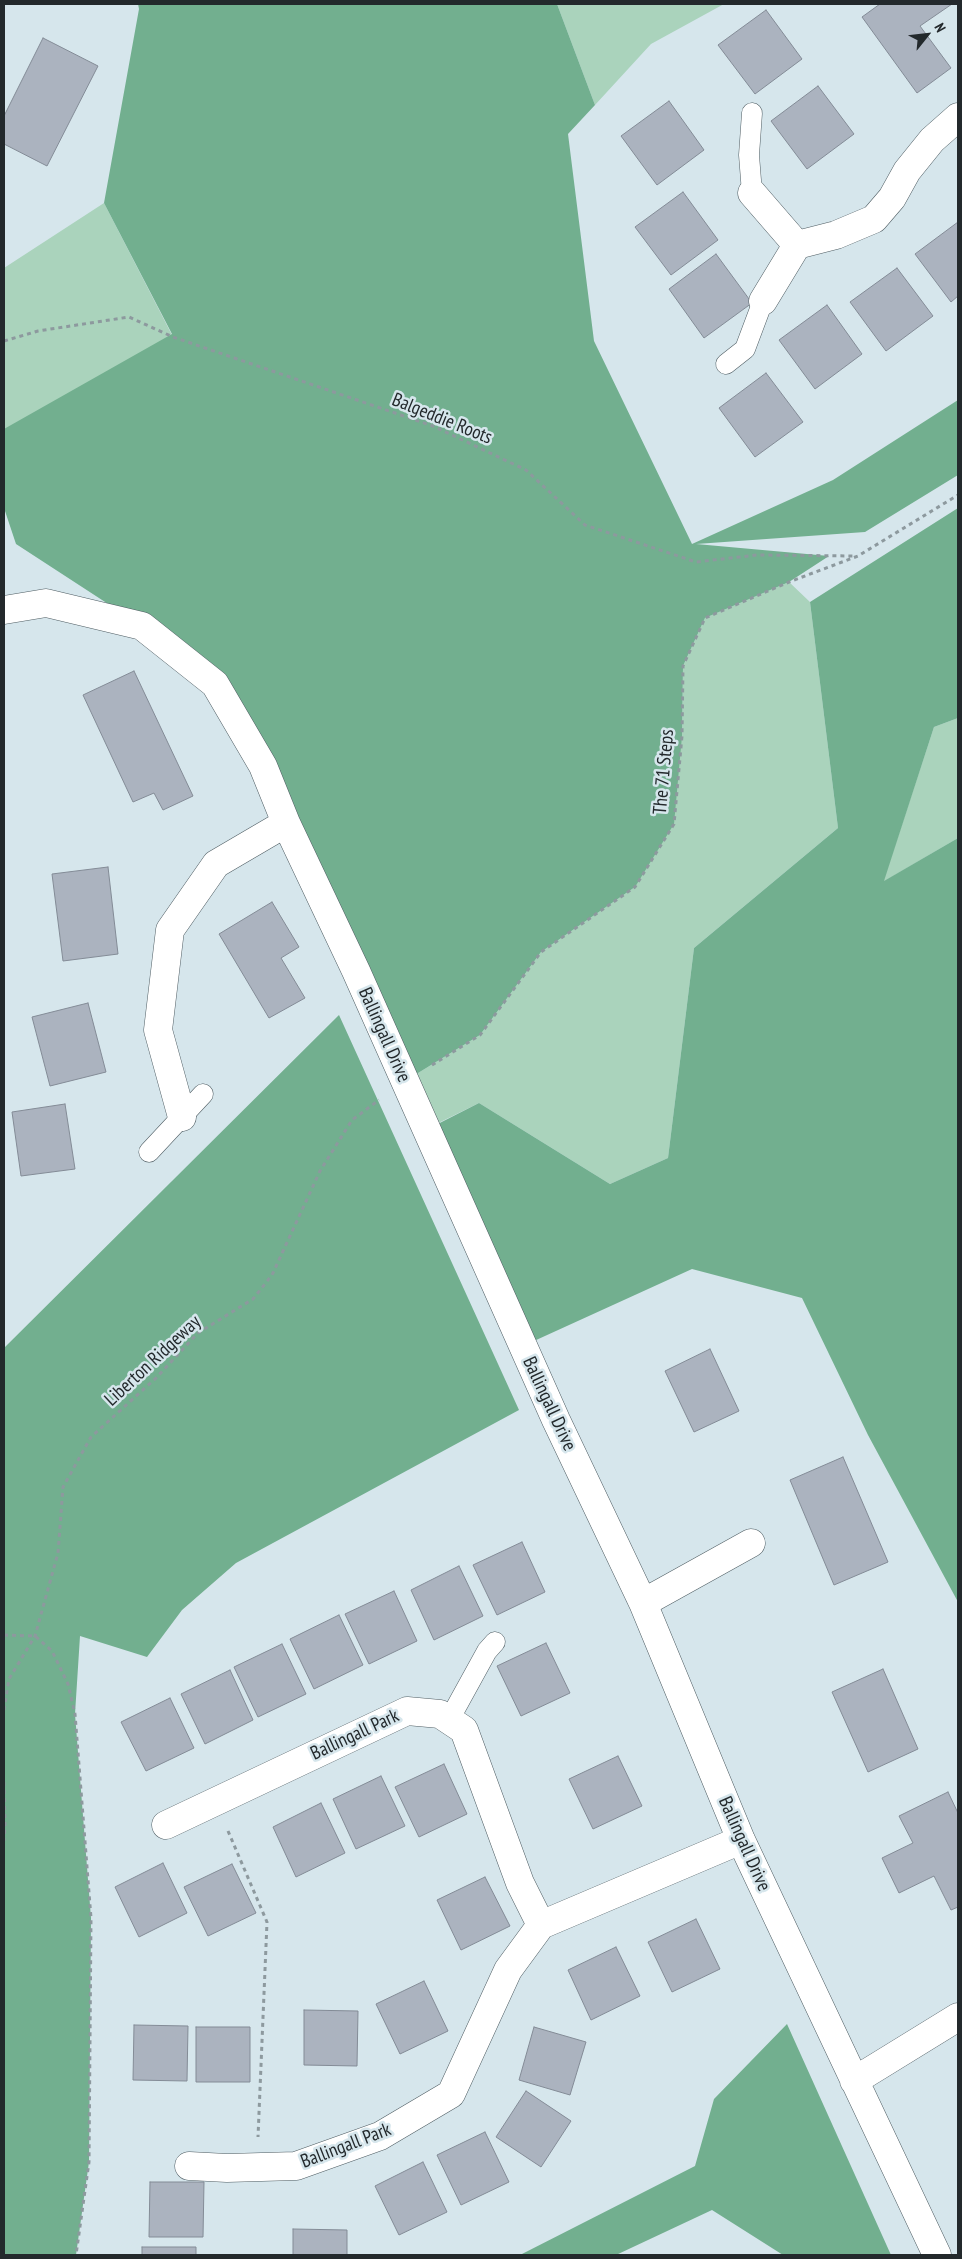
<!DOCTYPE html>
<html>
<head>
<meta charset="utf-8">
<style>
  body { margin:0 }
  #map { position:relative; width:962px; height:2259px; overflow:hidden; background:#d6e6ec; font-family:"PT Sans Narrow",sans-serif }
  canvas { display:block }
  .frame { position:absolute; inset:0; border:5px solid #23292c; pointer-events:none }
  .north { position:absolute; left:902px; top:10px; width:50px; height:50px; -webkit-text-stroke:4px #d6e6ec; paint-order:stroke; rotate:61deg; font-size:14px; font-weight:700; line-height:20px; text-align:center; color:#23292c }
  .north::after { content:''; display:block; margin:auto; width:18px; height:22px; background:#23292c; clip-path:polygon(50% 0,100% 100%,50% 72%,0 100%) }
</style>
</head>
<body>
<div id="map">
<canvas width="962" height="2259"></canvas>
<div class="frame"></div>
<div class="north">N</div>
</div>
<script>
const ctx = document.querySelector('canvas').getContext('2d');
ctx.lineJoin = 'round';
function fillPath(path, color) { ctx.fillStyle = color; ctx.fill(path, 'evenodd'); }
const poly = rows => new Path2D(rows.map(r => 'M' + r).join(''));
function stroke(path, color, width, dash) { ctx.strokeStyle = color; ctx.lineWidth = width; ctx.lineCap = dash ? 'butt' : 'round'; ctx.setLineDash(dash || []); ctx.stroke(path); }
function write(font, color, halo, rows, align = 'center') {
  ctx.font = font + ' "PT Sans Narrow",sans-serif'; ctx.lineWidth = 5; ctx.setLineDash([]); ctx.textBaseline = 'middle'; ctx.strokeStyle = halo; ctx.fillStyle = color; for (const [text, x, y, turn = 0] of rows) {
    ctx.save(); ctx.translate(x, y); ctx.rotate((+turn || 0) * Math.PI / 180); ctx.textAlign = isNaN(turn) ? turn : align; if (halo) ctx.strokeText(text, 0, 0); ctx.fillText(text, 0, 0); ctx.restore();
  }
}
fillPath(poly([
  [557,4,724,4,651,44,595,105],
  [104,203,173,337,4,430,4,268],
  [789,582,810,602,838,828,694,948,668,1158,610,1184,479,1103,426,1129,405,1081,480,1035,541,952,635,887,682,736,683,666,705,618],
  [958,718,958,838,883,882,934,727]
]), '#aad3bc');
fillPath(poly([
  [138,4,557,4,595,105,568,134,594,341,692,544,833,480,958,400,958,475,865,532,696,544,829,556,789,582,705,618,683,666,682,736,674,824,635,887,541,952,480,1035,405,1081,215,684,142,626,16,544,4,508,4,429,172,334,104,203,139,9],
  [958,508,958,718,934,727,884,881,958,838,958,1602,868,1435,802,1298,692,1269,523,1346,426,1130,479,1103,610,1184,668,1158,694,948,838,828,810,602],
  [339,1015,519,1410,236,1563,182,1610,147,1657,80,1636,75,1714,91,1918,89,2162,76,2255,4,2255,4,1348],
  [787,2024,891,2255,783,2255,712,2210,616,2255,520,2255,695,2166,714,2099]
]), '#72af8f');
const building = poly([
  [880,4,952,4,920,26,951,68,917,93,862,17,880,4],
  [766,10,802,59,755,94,718,45,766,10],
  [43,38,98,66,47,166,4,144,4,116,43,38],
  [818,86,854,134,807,169,771,121,818,86],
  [669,101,704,150,657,185,621,136,669,101],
  [683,192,718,240,671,275,635,227,683,192],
  [958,222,958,296,951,302,915,254,958,222],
  [716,254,752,303,704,338,669,289,716,254],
  [897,268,933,316,886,351,850,302,897,268],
  [827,305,862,354,815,389,779,340,827,305],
  [766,373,803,422,755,457,719,408,766,373],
  [134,671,193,796,163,810,154,793,133,802,83,695,134,671],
  [108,867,118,954,63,961,52,874,108,867],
  [272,902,299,947,281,958,305,998,269,1018,219,934,272,902],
  [88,1003,106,1072,50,1086,32,1017,88,1003],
  [65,1104,75,1169,21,1176,12,1112,65,1104],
  [710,1349,739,1411,694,1432,665,1371,710,1349],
  [843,1457,888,1562,834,1585,790,1480,843,1457],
  [522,1542,545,1592,497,1615,473,1565,522,1542],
  [459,1566,483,1616,434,1640,411,1590,459,1566],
  [394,1591,417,1641,369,1664,345,1614,394,1591],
  [339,1615,363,1665,314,1689,290,1639,339,1615],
  [546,1643,570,1693,521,1716,497,1666,546,1643],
  [282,1644,306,1694,258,1717,234,1667,282,1644],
  [883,1669,918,1749,868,1772,832,1692,883,1669],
  [230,1670,253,1720,205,1744,181,1694,230,1670],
  [170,1698,194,1748,146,1771,121,1722,170,1698],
  [618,1756,642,1806,593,1829,569,1779,618,1756],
  [444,1764,467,1814,419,1837,395,1787,444,1764],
  [381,1776,405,1826,356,1849,333,1799,381,1776],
  [948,1792,958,1813,958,1907,951,1910,934,1876,899,1893,882,1858,913,1843,899,1816,948,1792],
  [321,1803,345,1853,296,1877,273,1827,321,1803],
  [163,1863,187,1913,139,1937,115,1887,163,1863],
  [232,1864,256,1913,208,1936,184,1887,232,1864],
  [485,1877,510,1926,461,1950,437,1900,485,1877],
  [696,1919,720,1969,672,1992,648,1942,696,1919],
  [616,1947,640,1996,591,2020,568,1970,616,1947],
  [424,1981,448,2031,400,2054,376,2004,424,1981],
  [304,2010,358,2011,357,2066,304,2065,304,2010],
  [134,2025,188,2026,187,2081,133,2080,134,2025],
  [196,2027,250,2027,250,2082,196,2082,196,2027],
  [534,2027,586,2042,570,2095,519,2080,534,2027],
  [526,2091,571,2121,541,2167,496,2137,526,2091],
  [485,2132,509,2182,461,2205,437,2155,485,2132],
  [423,2162,447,2212,399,2235,375,2186,423,2162],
  [150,2182,204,2182,203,2237,149,2237,150,2182],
  [293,2229,347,2230,347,2255,293,2255,293,2229],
  [142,2247,196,2247,196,2255,142,2255,142,2247]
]);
fillPath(building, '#abb3bf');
stroke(building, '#838b96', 1);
const lane = poly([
  [752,193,749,155,752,113],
  [726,364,745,349,763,301],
  [149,1152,203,1094],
  [449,1720,487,1651,495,1642]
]);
const street = poly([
  [752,193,797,245],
  [763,301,797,245,836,235,874,219,892,198,907,171,932,140,958,117],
  [4,610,46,603,142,626,215,684,263,766,286,823,356,971,556,1420,643,1603,741,1840,937,2255],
  [182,1117,158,1030,170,930,216,864,286,823],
  [643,1603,751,1543],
  [166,1825,407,1711,440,1714,464,1730,520,1883,541,1925,508,1970,451,2094,380,2136,296,2166,227,2168,189,2166],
  [541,1925,741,1840],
  [854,2081,958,2017]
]);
stroke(lane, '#4f5d63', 21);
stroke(street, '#4f5d63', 29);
stroke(poly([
  [4,341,38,331,129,317,173,337,433,426,526,470,585,525,696,562,757,555,855,556],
  [432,1065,480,1035,541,952,635,887,674,824,682,736,683,666,705,618,789,582,858,556,958,495],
  [4,1635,35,1636,52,1651,68,1684,75,1714,91,1918,89,2162,76,2255],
  [4,1710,9,1679,35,1636,58,1553,63,1487,91,1437,156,1378,198,1333,253,1299,272,1275,320,1171,352,1120,379,1100],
  [4,1782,5,1827,4,1841],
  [228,1831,267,1922,258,2137]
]), '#8d999e', 3, [4, 4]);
stroke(lane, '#fff', 20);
stroke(street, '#fff', 28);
write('19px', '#23292c', '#d6e6ec', [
  ["Balgeddie Roots",442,419,22],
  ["The 71 Steps",664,772,-85],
  ["Ballingall Drive",384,1035,66],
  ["Liberton Ridgeway",153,1361,-43],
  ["Ballingall Drive",549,1404,65],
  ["Ballingall Park",355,1735,-25],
  ["Ballingall Drive",744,1844,66],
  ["Ballingall Park",346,2146,-21]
]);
</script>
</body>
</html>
